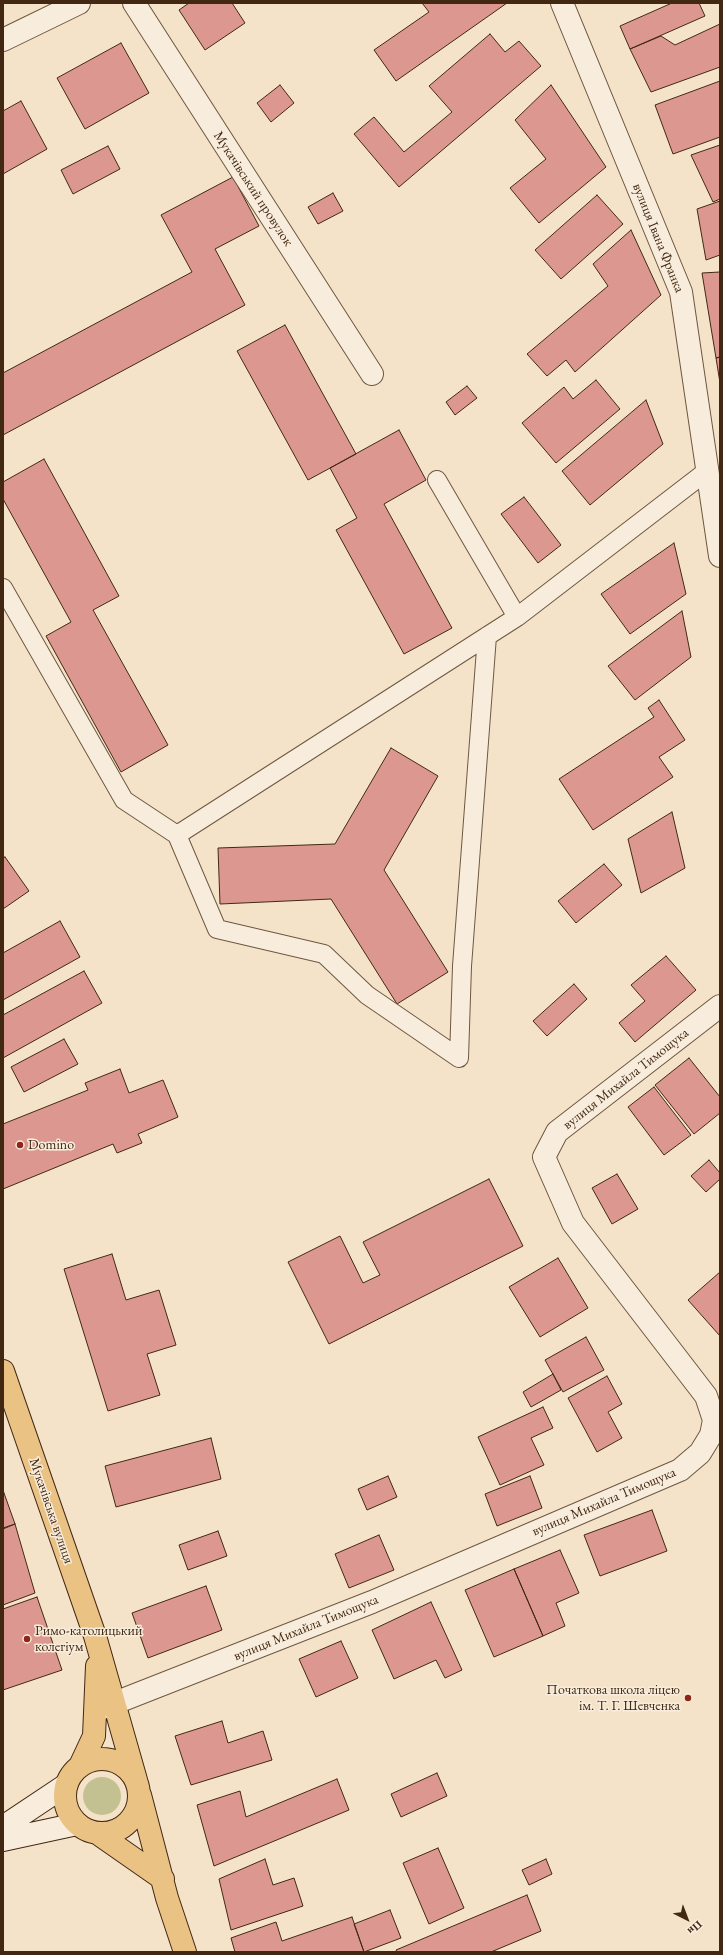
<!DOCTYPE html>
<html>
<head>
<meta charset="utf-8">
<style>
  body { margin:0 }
  #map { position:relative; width:723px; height:1955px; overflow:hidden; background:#f4e3c9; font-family:"EB Garamond",serif }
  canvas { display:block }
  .frame { position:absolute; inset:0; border:4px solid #422813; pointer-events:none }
  .north { position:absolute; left:667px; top:1899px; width:40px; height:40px; -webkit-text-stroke:3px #f8eddc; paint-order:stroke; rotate:138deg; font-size:11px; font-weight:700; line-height:16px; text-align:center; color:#422813 }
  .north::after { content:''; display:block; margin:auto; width:14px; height:18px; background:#422813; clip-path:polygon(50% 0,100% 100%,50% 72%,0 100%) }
</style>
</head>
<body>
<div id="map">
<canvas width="723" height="1955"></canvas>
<div class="frame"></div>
<div class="north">Пн</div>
</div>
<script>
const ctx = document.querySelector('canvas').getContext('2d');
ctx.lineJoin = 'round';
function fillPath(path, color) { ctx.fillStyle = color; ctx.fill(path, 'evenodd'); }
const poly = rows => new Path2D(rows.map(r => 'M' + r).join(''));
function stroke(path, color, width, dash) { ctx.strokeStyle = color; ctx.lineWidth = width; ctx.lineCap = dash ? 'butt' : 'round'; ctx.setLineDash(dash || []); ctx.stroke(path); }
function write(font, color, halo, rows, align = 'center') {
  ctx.font = font + ' "EB Garamond",serif'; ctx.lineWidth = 3; ctx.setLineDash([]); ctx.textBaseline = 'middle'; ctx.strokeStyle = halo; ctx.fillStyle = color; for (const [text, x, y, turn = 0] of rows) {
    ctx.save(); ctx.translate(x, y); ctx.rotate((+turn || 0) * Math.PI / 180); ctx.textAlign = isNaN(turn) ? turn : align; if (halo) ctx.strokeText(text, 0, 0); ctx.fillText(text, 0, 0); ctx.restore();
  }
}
fillPath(poly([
  '83 1796a19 19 0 1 1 38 0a19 19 0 1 1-38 0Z'
]), '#c3c191');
const building = poly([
  [189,3,232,3,245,23,205,50,179,10,189,3],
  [422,3,507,3,396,81,374,50,429,12,422,3],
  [672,3,699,3,705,16,630,49,620,26,672,3],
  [720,24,720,67,651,92,630,49,661,36,675,45,720,24],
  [490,34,505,52,519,41,541,66,399,187,354,134,374,117,404,152,452,112,429,86,490,34],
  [121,43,149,93,85,129,57,78,121,43],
  [720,81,720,137,673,154,655,105,720,81],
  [280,85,294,103,271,122,257,103,280,85],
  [551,85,606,167,539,223,510,188,546,159,515,120,551,85],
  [21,101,47,149,3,174,3,111,21,101],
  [720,145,720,199,713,202,691,155,720,145],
  [108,146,120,169,73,194,61,170,108,146],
  [233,177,259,226,215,249,245,305,3,435,3,373,192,272,161,215,233,177],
  [333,193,343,211,318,224,308,207,333,193],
  [597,195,623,224,561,279,535,250,597,195],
  [720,201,720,255,706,260,697,209,720,201],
  [631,230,661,295,575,372,566,360,547,376,527,354,608,286,593,264,631,230],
  [720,272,720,357,716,358,702,273,720,272],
  [285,325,356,454,308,480,237,351,285,325],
  [720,357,720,383,716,358,720,357],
  [596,380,620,409,556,463,522,423,564,387,573,399,596,380],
  [467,386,477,398,455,415,446,402,467,386],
  [646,400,663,444,590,505,562,471,646,400],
  [399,430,426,480,384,504,452,628,404,654,336,530,357,518,330,468,399,430],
  [44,459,119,596,93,610,168,745,121,772,46,636,71,622,3,499,3,482,44,459],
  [524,497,561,545,538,563,501,514,524,497],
  [674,543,686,594,630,634,601,594,674,543],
  [682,611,691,657,635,700,608,666,682,611],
  [659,700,685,740,659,757,673,777,593,830,559,779,654,717,648,708,659,700],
  [391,748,438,776,384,870,448,972,397,1004,331,899,220,904,218,848,335,844,391,748],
  [672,812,685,868,641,893,628,839,672,812],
  [5,857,29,891,3,909,3,858,5,857],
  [604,864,622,885,576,923,558,901,604,864],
  [60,921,80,957,3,1000,3,953,60,921],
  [666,956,696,990,635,1042,619,1023,645,1001,631,985,666,956],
  [84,971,102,1003,3,1058,3,1015,84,971],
  [574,984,587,999,547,1036,533,1021,574,984],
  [64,1039,78,1064,24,1092,11,1067,64,1039],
  [689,1058,720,1097,720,1113,694,1134,655,1085,689,1058],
  [120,1069,129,1093,163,1080,178,1117,138,1134,142,1143,117,1153,113,1144,3,1189,3,1124,88,1090,85,1083,120,1069],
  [654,1087,691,1135,664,1155,628,1107,654,1087],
  [709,1160,720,1173,720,1179,706,1192,691,1176,709,1160],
  [617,1174,638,1209,612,1224,592,1188,617,1174],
  [489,1179,523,1246,329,1344,288,1262,340,1236,363,1283,380,1275,363,1242,489,1179],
  [112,1254,126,1300,159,1290,176,1345,147,1354,160,1395,108,1411,64,1269,112,1254],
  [558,1258,588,1308,540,1337,509,1287,558,1258],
  [720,1272,720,1336,688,1300,720,1272],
  [586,1337,604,1370,563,1392,545,1360,586,1337],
  [553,1374,561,1390,531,1407,523,1392,553,1374],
  [607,1376,622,1404,608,1412,622,1438,597,1452,568,1398,607,1376],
  [543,1407,553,1428,531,1438,544,1465,500,1485,478,1437,543,1407],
  [211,1438,221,1479,116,1507,105,1466,211,1438],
  [388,1476,397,1497,367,1510,358,1489,388,1476],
  [530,1476,542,1508,497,1526,485,1494,530,1476],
  [4,1493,15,1524,3,1528,3,1494,4,1493],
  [652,1510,667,1551,600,1576,584,1535,652,1510],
  [15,1524,35,1593,3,1605,3,1529,15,1524],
  [218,1531,227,1556,188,1570,179,1545,218,1531],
  [379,1535,394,1570,349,1588,335,1554,379,1535],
  [560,1550,579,1593,556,1603,565,1626,543,1636,514,1569,560,1550],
  [514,1569,543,1636,494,1657,465,1590,514,1569],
  [206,1586,222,1630,148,1658,132,1613,206,1586],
  [37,1597,62,1670,3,1690,3,1609,37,1597],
  [431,1602,462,1670,445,1678,436,1660,394,1679,372,1630,431,1602],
  [341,1641,358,1678,316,1697,299,1659,341,1641],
  [222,1721,228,1743,263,1731,272,1760,191,1785,175,1736,222,1721],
  [437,1773,447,1796,401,1817,391,1794,437,1773],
  [337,1779,349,1810,214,1866,197,1805,240,1791,246,1817,337,1779],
  [438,1848,464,1908,429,1924,403,1863,438,1848],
  [265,1859,273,1885,294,1878,303,1906,231,1930,219,1879,265,1859],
  [546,1859,552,1874,529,1885,522,1870,546,1859],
  [527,1895,541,1931,491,1952,397,1952,396,1950,527,1895],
  [390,1910,401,1938,364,1952,354,1924,390,1910],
  [352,1917,364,1952,235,1952,231,1938,276,1922,282,1941,352,1917]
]);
fillPath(building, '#dc9890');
stroke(building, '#422813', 1);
const lane = poly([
  [437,480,517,617],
  [3,588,124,800,177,835,517,617,707,471],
  [177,835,217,929,324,954,367,995,459,1058,462,966,487,636]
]);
const street = poly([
  [134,3,372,374],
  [562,3,681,292,720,556],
  [3,40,79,3],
  [97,1710,372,1602,680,1470,700,1453,711,1435,714,1420,706,1396,573,1223,544,1157,557,1132,720,1006]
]);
const secondary = poly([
  [3,1827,66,1785],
  [3,1840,77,1824]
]);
const highway = poly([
  [3,1371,95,1636,136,1780],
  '65 1796a37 37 0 1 1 74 0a37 37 0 1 1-74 0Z',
  [80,1766,94,1736,97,1666],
  [140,1795,167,1898,185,1952],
  [97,1833,163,1879]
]);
stroke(lane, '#6e5740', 20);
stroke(street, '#6e5740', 24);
stroke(secondary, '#422813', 24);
stroke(highway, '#422813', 24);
stroke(lane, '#f8eddc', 18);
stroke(street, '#f8eddc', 22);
stroke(secondary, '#f8eddc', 22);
stroke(highway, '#eac284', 22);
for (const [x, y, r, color] of [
  [20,1145,4,"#8f2418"],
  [27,1639,4,"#8f2418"],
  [688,1698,4,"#8f2418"]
]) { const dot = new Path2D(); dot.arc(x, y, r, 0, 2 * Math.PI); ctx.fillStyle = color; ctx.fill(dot); stroke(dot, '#f8eddc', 1.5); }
write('14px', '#422813', '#f8eddc', [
  ["Мукачівський провулок",253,189,57],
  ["вулиця Івана Франка",658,238,68],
  ["вулиця Михайла Тимощука",626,1079,-38],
  ["вулиця Михайла Тимощука",604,1502,-23],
  ["Мукачівська вулиця",51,1511,71],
  ["вулиця Михайла Тимощука",306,1628,-22]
]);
write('14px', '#422813', '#f8eddc', [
  ["Domino",28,1145],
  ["Римо-католицький",35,1631],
  ["колегіум",35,1647],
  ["Початкова школа ліцею",680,1690,"right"],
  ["ім. Т. Г. Шевченка",680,1706,"right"]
], 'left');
</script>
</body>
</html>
